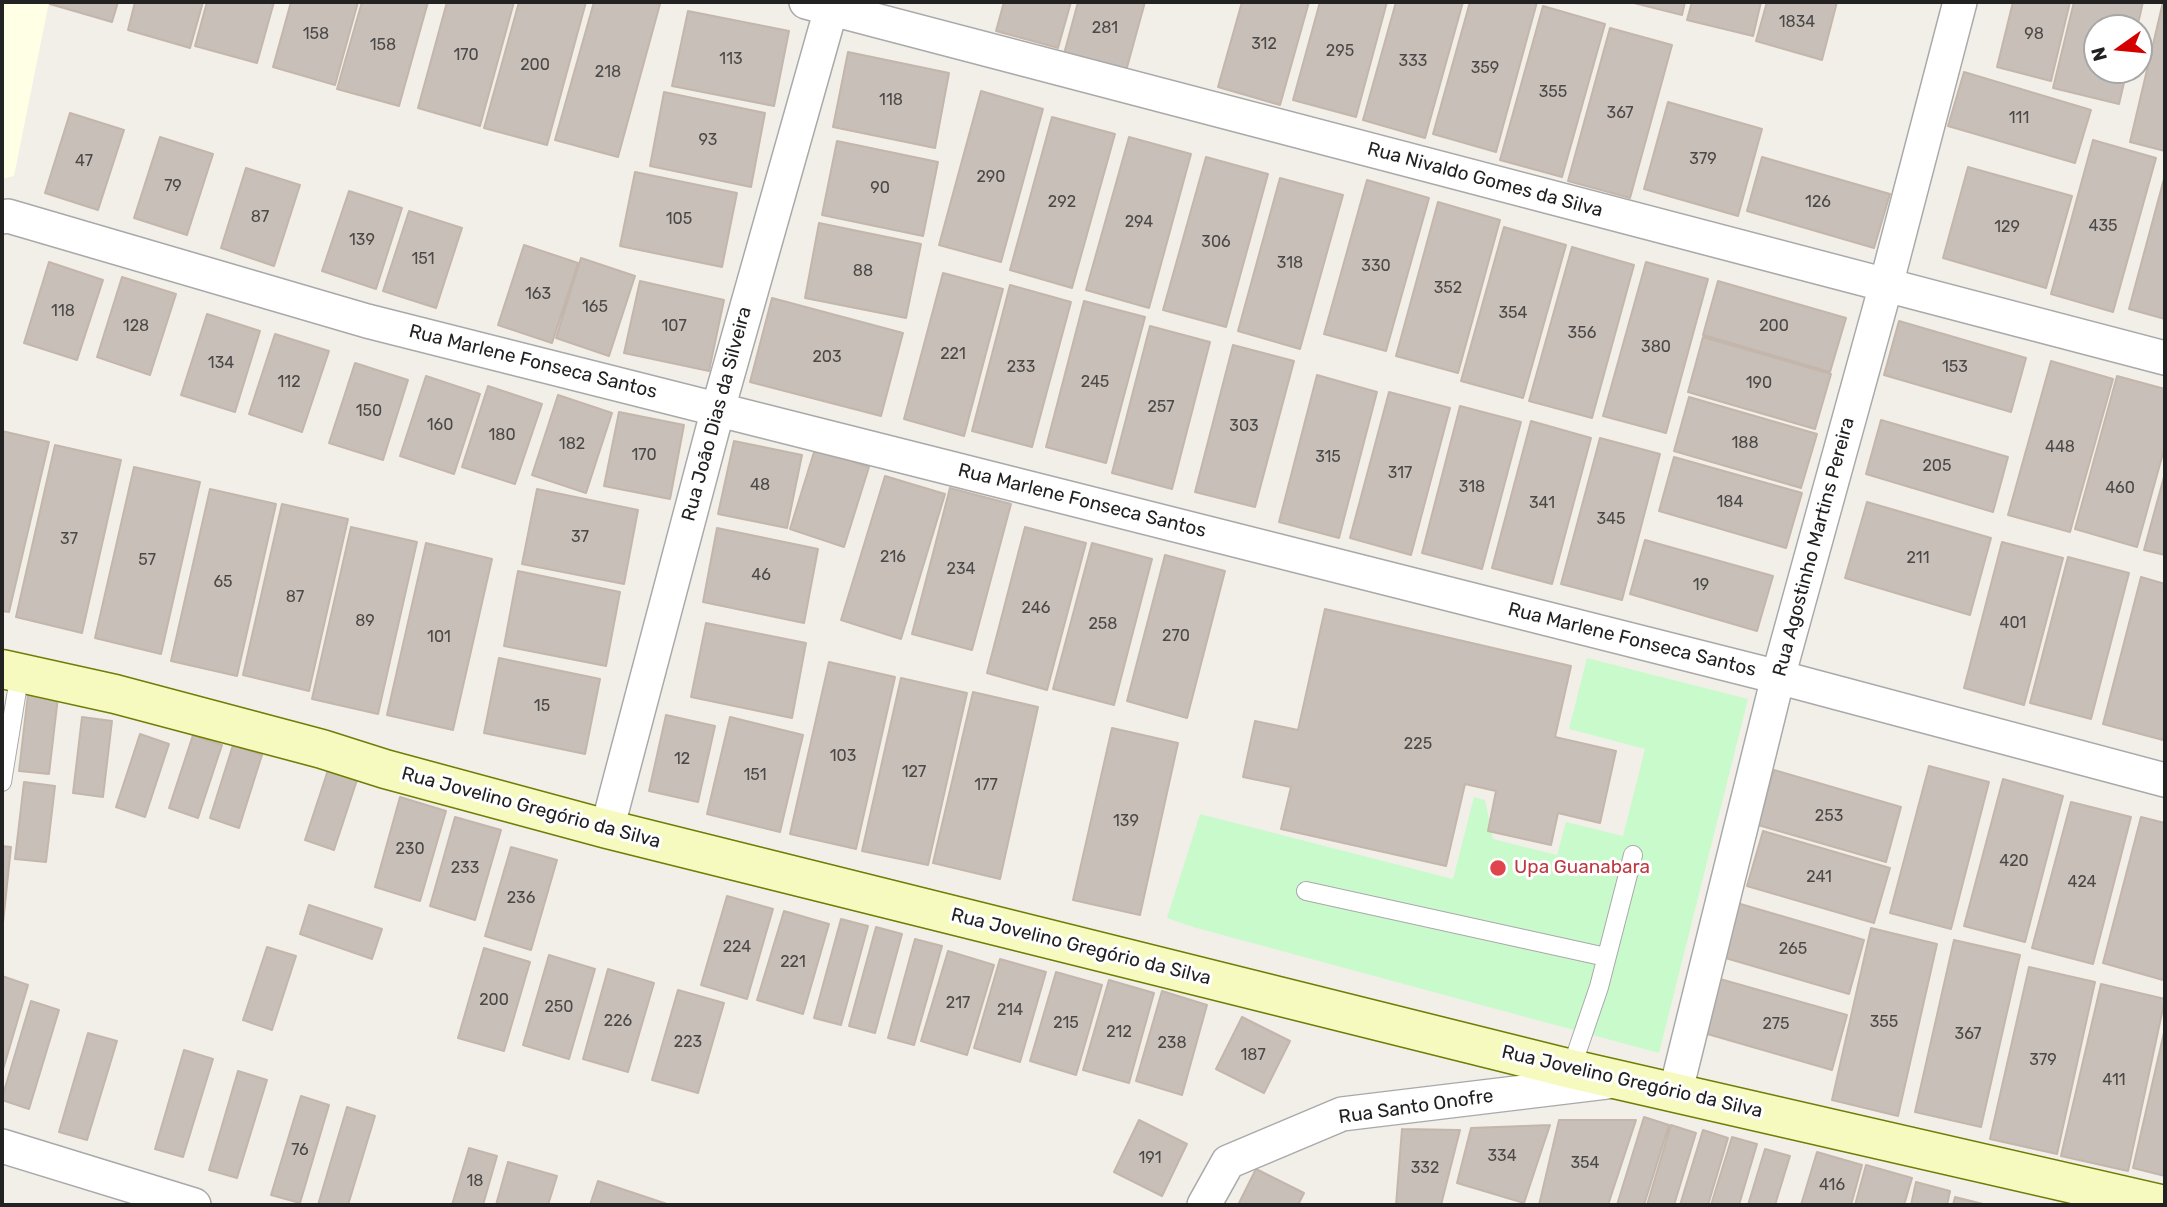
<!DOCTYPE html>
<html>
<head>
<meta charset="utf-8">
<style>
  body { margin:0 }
  #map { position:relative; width:2167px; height:1207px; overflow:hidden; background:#f2efe9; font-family:Rubik,sans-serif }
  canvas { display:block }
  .frame { position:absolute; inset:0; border:4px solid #222; pointer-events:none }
  .north { position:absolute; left:2083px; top:14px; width:70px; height:70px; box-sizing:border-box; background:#fff; border:2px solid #a7a7a7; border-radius:50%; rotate:255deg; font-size:19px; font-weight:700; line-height:28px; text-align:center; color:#222 }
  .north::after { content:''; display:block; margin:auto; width:24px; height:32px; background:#d40000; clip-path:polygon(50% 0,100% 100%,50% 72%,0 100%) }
</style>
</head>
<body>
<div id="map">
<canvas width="2167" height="1207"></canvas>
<div class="frame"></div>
<div class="north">N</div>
</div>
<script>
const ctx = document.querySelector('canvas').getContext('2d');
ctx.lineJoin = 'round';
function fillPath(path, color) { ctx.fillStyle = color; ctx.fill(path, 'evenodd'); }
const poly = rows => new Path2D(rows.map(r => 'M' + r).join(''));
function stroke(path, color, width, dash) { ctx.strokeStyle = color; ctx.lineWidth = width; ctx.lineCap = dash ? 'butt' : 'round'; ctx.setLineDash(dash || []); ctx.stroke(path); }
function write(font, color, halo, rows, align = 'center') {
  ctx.font = font + ' Rubik,sans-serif'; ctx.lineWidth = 6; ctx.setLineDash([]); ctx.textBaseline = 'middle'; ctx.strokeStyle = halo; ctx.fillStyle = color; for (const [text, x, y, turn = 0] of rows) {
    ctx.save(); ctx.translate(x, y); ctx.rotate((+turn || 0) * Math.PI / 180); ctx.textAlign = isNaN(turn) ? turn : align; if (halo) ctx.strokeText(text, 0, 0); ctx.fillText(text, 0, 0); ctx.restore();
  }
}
fillPath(poly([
  [2,2,49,2,14,176,2,179]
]), '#ffffe5');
fillPath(poly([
  [1587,658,1748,699,1659,1053,1193,927,1167,918,1200,814,1453,879,1474,797,1485,800,1493,839,1557,855,1566,822,1623,836,1645,749,1569,729]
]), '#c8facc');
const building = poly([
  [51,2,118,2,112,22,50,4,51,2],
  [135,2,203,2,190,48,128,30,135,2],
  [207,2,274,2,257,63,195,46,207,2],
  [291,2,358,2,335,85,273,67,291,2],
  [362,2,428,2,399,106,337,89,362,2],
  [447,2,514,2,480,126,418,108,447,2],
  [519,2,586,2,547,145,484,128,519,2],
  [594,2,653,2,660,4,618,157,555,140,594,2],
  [1004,2,1071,2,1058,48,996,31,1004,2],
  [1078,2,1145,2,1126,71,1064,54,1078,2],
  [1242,2,1309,2,1280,105,1218,87,1242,2],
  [1320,2,1387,2,1356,117,1293,100,1320,2],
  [1396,2,1463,2,1425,138,1363,120,1396,2],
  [1470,2,1537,2,1496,152,1433,134,1470,2],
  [1630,2,1685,2,1682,15,1630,2],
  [1692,2,1761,2,1753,36,1687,20,1692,2],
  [1767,2,1837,2,1822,60,1756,41,1767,2],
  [2013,2,2070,2,2051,81,1997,67,2013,2],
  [2074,2,2143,2,2137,28,2097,28,2097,70,2127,70,2119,104,2053,88,2074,2],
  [2163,2,2165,2,2165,151,2130,142,2163,2],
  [1543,6,1605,24,1562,177,1500,160,1543,6],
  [688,11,789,31,774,106,672,86,688,11],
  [1610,28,1672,45,1630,198,1568,181,1610,28],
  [848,52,949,73,935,148,833,127,848,52],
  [1964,72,2091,110,2075,163,1948,126,1964,72],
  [981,91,1043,109,1001,262,939,245,981,91],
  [664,92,765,113,751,187,650,166,664,92],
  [1668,102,1762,129,1738,216,1644,189,1668,102],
  [70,113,124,130,98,210,45,193,70,113],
  [1052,117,1115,134,1072,288,1010,270,1052,117],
  [160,137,213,154,187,235,134,218,160,137],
  [1129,137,1191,154,1149,308,1086,290,1129,137],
  [2093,140,2156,158,2113,312,2051,294,2093,140],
  [837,141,938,162,923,236,822,215,837,141],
  [1206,157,1268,174,1226,327,1163,310,1206,157],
  [1762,157,1890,194,1874,248,1747,211,1762,157],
  [1968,167,2072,196,2046,288,1943,258,1968,167],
  [246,168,300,185,274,266,221,248,246,168],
  [635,172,737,193,722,267,620,246,635,172],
  [2165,175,2165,319,2129,309,2165,175],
  [1280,178,1343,195,1300,349,1238,331,1280,178],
  [1367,180,1429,198,1386,351,1324,334,1367,180],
  [349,191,402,208,376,289,322,271,349,191],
  [1438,202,1500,220,1458,373,1396,356,1438,202],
  [409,211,462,228,436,308,383,291,409,211],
  [819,223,921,244,906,318,805,298,819,223],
  [1504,227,1566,245,1523,398,1461,381,1504,227],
  [524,245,578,263,552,343,498,325,524,245],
  [1572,247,1634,265,1592,418,1529,401,1572,247],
  [581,258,635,276,609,356,556,338,581,258],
  [49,262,103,280,77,360,24,343,49,262],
  [1646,262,1708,279,1666,433,1603,416,1646,262],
  [943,273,1003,289,964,436,904,419,943,273],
  [122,277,176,294,150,375,97,357,122,277],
  [640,281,724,300,709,371,624,353,640,281],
  [1718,281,1846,318,1830,372,1703,335,1718,281],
  [1010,285,1071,302,1032,447,972,431,1010,285],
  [772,298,903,333,881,416,750,382,772,298],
  [1084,301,1145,317,1106,463,1046,447,1084,301],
  [207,314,260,331,235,412,181,395,207,314],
  [1899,321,2026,358,2011,412,1884,375,1899,321],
  [1150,326,1210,342,1172,489,1112,473,1150,326],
  [275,334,329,351,302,432,249,414,275,334],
  [1703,337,1831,374,1815,429,1688,392,1703,337],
  [1233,345,1294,361,1255,507,1195,492,1233,345],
  [2051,361,2113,379,2070,532,2008,515,2051,361],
  [355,363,408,380,383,460,329,443,355,363],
  [1317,375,1377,392,1339,538,1279,522,1317,375],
  [426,376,480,394,454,474,400,456,426,376],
  [2117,376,2165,389,2165,446,2137,547,2075,529,2117,376],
  [488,386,542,404,515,484,462,467,488,386],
  [1389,392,1450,408,1411,555,1350,538,1389,392],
  [558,395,612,413,586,493,532,475,558,395],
  [1689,397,1817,434,1801,488,1674,451,1689,397],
  [1460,406,1521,422,1482,569,1422,553,1460,406],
  [619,412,684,425,670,499,604,486,619,412],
  [1881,420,2008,457,1993,512,1866,474,1881,420],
  [1531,421,1591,438,1552,584,1492,568,1531,421],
  [2,431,49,442,9,612,2,611,2,431],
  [1600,438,1660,454,1622,600,1561,584,1600,438],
  [734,441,802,455,787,528,718,514,734,441],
  [55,445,121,460,82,633,16,617,55,445],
  [815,449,869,467,844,547,790,529,815,449],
  [1674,457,1802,493,1786,548,1659,511,1674,457],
  [134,467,200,482,161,654,95,638,134,467],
  [2165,473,2165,555,2144,550,2165,473],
  [885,476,945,494,901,639,841,620,885,476],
  [950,488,1011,504,972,650,912,634,950,488],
  [210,489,276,504,237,676,171,661,210,489],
  [537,489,638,510,624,584,522,564,537,489],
  [1867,502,1991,538,1970,615,1845,578,1867,502],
  [282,504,348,519,309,691,243,675,282,504],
  [351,527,417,542,378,714,312,699,351,527],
  [1025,527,1086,543,1047,690,987,673,1025,527],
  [717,528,818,549,804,623,703,602,717,528],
  [1645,540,1773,576,1757,631,1630,594,1645,540],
  [2002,542,2063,558,2024,705,1964,688,2002,542],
  [426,543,492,559,453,730,387,715,426,543],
  [1092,543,1152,559,1114,705,1053,689,1092,543],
  [1165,555,1225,571,1187,718,1127,701,1165,555],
  [2068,557,2129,573,2091,719,2030,703,2068,557],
  [518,571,620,592,606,666,504,646,518,571],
  [2141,577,2165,584,2165,732,2163,740,2103,724,2141,577],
  [1325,609,1571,666,1555,737,1616,751,1600,823,1558,813,1551,845,1488,831,1496,791,1465,784,1446,866,1281,829,1291,787,1243,777,1255,721,1298,730,1325,609],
  [706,623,806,643,792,718,691,697,706,623],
  [499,658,600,679,585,754,484,733,499,658],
  [829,662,895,677,856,849,790,834,829,662],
  [901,678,967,693,928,865,862,851,901,678],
  [973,692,1038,707,1000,879,933,863,973,692],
  [28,694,58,697,49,774,19,771,28,694],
  [666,715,715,726,698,802,649,791,666,715],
  [82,717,112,721,103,797,73,793,82,717],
  [730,717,803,735,780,832,707,814,730,717],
  [1112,728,1178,743,1140,915,1073,900,1112,728],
  [140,734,169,744,145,817,116,807,140,734],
  [193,735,222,745,198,818,169,808,193,735],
  [233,745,262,755,239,828,210,818,233,745],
  [1929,766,1989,782,1951,929,1890,913,1929,766],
  [329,767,358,777,334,850,305,840,329,767],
  [1774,770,1901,807,1886,862,1758,825,1774,770],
  [2003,779,2063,796,2025,942,1964,926,2003,779],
  [24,782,55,786,46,862,15,859,24,782],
  [400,797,446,811,420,901,375,887,400,797],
  [2071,802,2131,817,2093,964,2032,948,2071,802],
  [455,817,501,830,475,920,430,906,455,817],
  [2141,817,2165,823,2165,972,2163,980,2103,963,2141,817],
  [1763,831,1890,868,1874,923,1747,886,1763,831],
  [2,846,11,847,3,923,2,923,2,846],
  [511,847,557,860,531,950,485,936,511,847],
  [727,896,773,909,747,999,701,985,727,896],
  [1737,903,1864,940,1849,994,1722,957,1737,903],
  [309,905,382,929,372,959,300,934,309,905],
  [784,911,829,924,803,1014,757,1000,784,911],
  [841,919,868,926,841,1025,814,1018,841,919],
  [876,927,902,934,875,1033,849,1026,876,927],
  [1871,928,1937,944,1898,1116,1832,1100,1871,928],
  [915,939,942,946,914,1045,888,1038,915,939],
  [1954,940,2020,955,1981,1127,1915,1112,1954,940],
  [267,947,296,956,272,1030,243,1020,267,947],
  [484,948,530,962,504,1051,458,1038,484,948],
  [948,951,994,965,967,1055,921,1041,948,951],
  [549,955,595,969,569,1059,523,1045,549,955],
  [1000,959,1046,972,1020,1062,974,1048,1000,959],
  [2029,967,2095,982,2057,1154,1990,1139,2029,967],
  [608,969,654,983,628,1072,583,1059,608,969],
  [1056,972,1102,985,1076,1075,1030,1061,1056,972],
  [2,976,28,985,2,1073,2,976],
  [1720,979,1847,1015,1832,1070,1704,1033,1720,979],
  [1109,980,1154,993,1129,1083,1083,1070,1109,980],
  [2101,984,2165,999,2128,1171,2061,1156,2101,984],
  [678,990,724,1003,698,1093,652,1080,678,990],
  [1162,991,1207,1005,1182,1095,1136,1081,1162,991],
  [31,1001,59,1010,29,1109,2,1100,2,1098,31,1001],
  [1242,1017,1290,1041,1264,1093,1216,1069,1242,1017],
  [2165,1028,2165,1176,2133,1168,2165,1028],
  [88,1033,117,1041,87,1140,59,1132,88,1033],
  [184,1050,213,1059,183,1157,155,1149,184,1050],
  [238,1071,267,1080,237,1178,209,1170,238,1071],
  [301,1096,329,1105,300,1203,271,1195,301,1096],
  [347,1107,375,1116,348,1205,318,1205,347,1107],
  [1644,1117,1669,1125,1644,1205,1617,1205,1644,1117],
  [1139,1120,1187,1144,1162,1196,1114,1172,1139,1120],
  [1559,1120,1636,1120,1608,1205,1539,1205,1559,1120],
  [1550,1125,1524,1203,1457,1183,1471,1128,1550,1125],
  [1671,1125,1696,1133,1674,1205,1647,1205,1671,1125],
  [1402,1129,1460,1130,1441,1205,1396,1205,1402,1129],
  [1703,1130,1728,1138,1708,1205,1680,1205,1703,1130],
  [1732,1137,1757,1144,1739,1205,1711,1205,1732,1137],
  [469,1148,497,1156,483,1205,452,1205,469,1148],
  [1765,1149,1790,1156,1775,1205,1748,1205,1765,1149],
  [1817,1152,1862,1165,1851,1205,1801,1205,1817,1152],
  [508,1162,557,1176,548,1205,496,1205,508,1162],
  [1866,1165,1912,1178,1904,1205,1855,1205,1866,1165],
  [1256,1169,1304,1193,1298,1205,1238,1205,1256,1169],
  [598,1181,670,1205,590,1205,598,1181],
  [1916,1182,1950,1191,1947,1205,1911,1205,1916,1182],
  [1955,1197,1987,1205,1953,1205,1955,1197]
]);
fillPath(building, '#c7bfb8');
stroke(building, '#c4b6ab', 2);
const lane = poly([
  [2,782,20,672],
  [1306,891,1606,957],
  [1571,1069,1599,987,1633,855]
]);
const street = poly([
  [806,2,2165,358],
  [2,217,8,216,367,321,1778,677,2165,780],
  [607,829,718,409,833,2],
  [1675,1094,1778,677,1886,285,1960,2],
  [2,1146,194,1205],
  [1204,1205,1228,1162,1342,1114,1607,1082]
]);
const secondary = poly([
  [2,669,115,694,322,749,385,769,607,829,1571,1069,2165,1205]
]);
stroke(lane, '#a9a9a9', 20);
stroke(street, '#a9a9a9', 36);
stroke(secondary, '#707d05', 41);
stroke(lane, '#fff', 18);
stroke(street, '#fff', 33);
stroke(secondary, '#f7fabf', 38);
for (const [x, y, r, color] of [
  [1498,868,9,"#e0444e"]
]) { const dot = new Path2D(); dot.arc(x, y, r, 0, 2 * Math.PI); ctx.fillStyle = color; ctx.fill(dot); stroke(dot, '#fff', 2.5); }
write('16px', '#4b4948', null, [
  ["1834",1797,22],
  ["281",1105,28],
  ["158",316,34],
  ["98",2034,34],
  ["312",1264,44],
  ["158",383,45],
  ["295",1340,51],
  ["170",466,55],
  ["113",731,59],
  ["333",1413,61],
  ["200",535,65],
  ["359",1485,68],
  ["218",608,72],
  ["355",1553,92],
  ["118",891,100],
  ["367",1620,113],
  ["111",2019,118],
  ["93",708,140],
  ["379",1703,159],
  ["47",84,161],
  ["290",991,177],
  ["79",173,186],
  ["90",880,188],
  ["292",1062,202],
  ["126",1818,202],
  ["87",260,217],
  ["105",679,219],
  ["294",1139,222],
  ["435",2103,226],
  ["129",2007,227],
  ["139",362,240],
  ["306",1216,242],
  ["151",423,259],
  ["318",1290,263],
  ["330",1376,266],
  ["88",863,271],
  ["352",1448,288],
  ["163",538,294],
  ["165",595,307],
  ["118",63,311],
  ["354",1513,313],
  ["128",136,326],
  ["107",674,326],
  ["200",1774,326],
  ["356",1582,333],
  ["380",1656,347],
  ["221",953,354],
  ["203",827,357],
  ["134",221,363],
  ["233",1021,367],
  ["153",1955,367],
  ["112",289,382],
  ["245",1095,382],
  ["190",1759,383],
  ["257",1161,407],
  ["150",369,411],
  ["160",440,425],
  ["303",1244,426],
  ["180",502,435],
  ["188",1745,443],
  ["182",572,444],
  ["448",2060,447],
  ["170",644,455],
  ["315",1328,457],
  ["205",1937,466],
  ["317",1400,473],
  ["48",760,485],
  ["318",1472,487],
  ["460",2120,488],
  ["184",1730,502],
  ["341",1542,503],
  ["345",1611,519],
  ["37",580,537],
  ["37",69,539],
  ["216",893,557],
  ["211",1918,558],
  ["57",147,560],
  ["234",961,569],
  ["46",761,575],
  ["65",223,582],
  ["19",1701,585],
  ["87",295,597],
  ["246",1036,608],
  ["89",365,621],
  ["401",2013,623],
  ["258",1103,624],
  ["270",1176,636],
  ["101",439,637],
  ["15",542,706],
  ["225",1418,744],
  ["103",843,756],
  ["12",682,759],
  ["127",914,772],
  ["151",755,775],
  ["177",986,785],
  ["253",1829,816],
  ["139",1126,821],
  ["230",410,849],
  ["420",2014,861],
  ["233",465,868],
  ["241",1819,877],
  ["424",2082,882],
  ["236",521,898],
  ["224",737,947],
  ["265",1793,949],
  ["221",793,962],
  ["200",494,1000],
  ["217",958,1003],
  ["250",559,1007],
  ["214",1010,1010],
  ["226",618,1021],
  ["355",1884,1022],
  ["215",1066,1023],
  ["275",1776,1024],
  ["212",1119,1032],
  ["367",1968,1034],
  ["223",688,1042],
  ["238",1172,1043],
  ["187",1253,1055],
  ["379",2043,1060],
  ["411",2114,1080],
  ["76",300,1150],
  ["334",1502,1156],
  ["191",1150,1158],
  ["354",1585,1163],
  ["332",1425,1168],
  ["18",475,1181],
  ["416",1832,1185]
]);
write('19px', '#222', '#fff', [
  ["Rua Nivaldo Gomes da Silva",1485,180,15],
  ["Rua Marlene Fonseca Santos",533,362,14],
  ["Rua João Dias da Silveira",717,414,-75],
  ["Rua Marlene Fonseca Santos",1082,501,14],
  ["Rua Agostinho Martins Pereira",1814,547,-75],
  ["Rua Marlene Fonseca Santos",1632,640,14],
  ["Rua Jovelino Gregório da Silva",531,808,15],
  ["Rua Jovelino Gregório da Silva",1081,947,14],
  ["Rua Jovelino Gregório da Silva",1632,1082,13],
  ["Rua Santo Onofre",1416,1107,-8]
]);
write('19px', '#be3a42', '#fff', [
  ["Upa Guanabara",1514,868]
], 'left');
</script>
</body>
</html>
